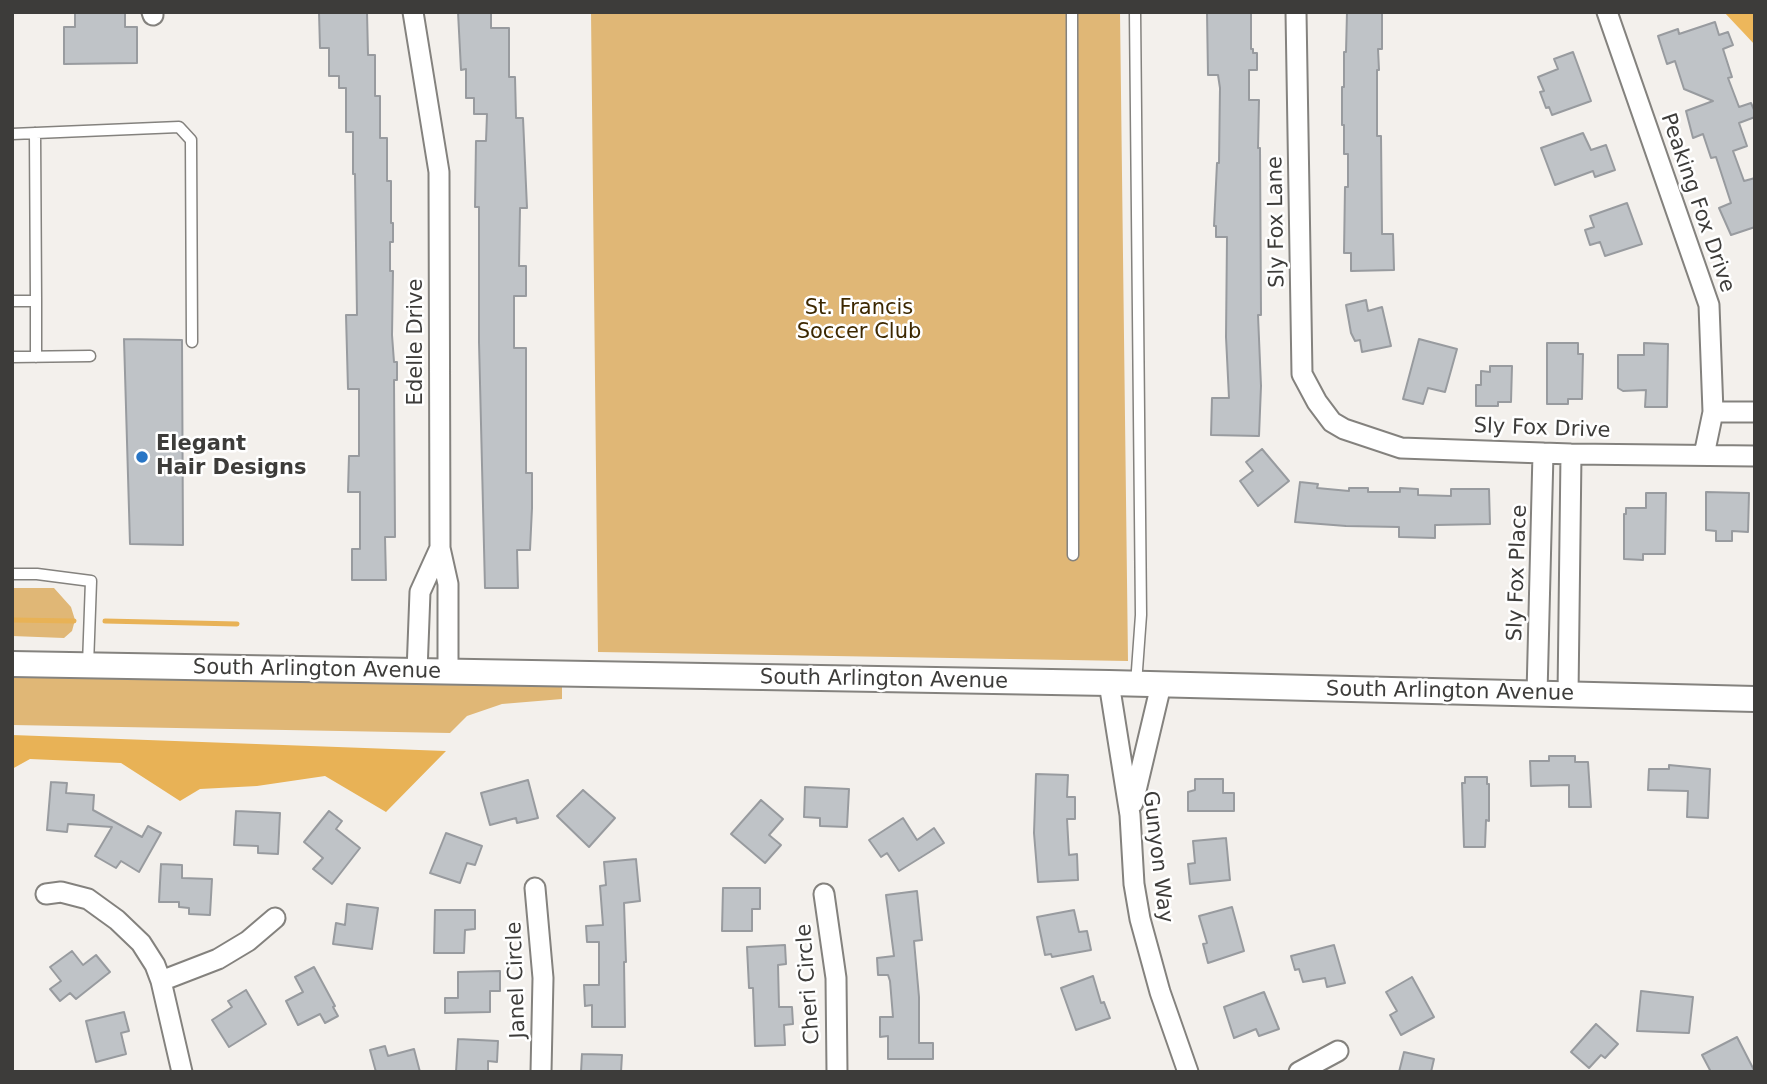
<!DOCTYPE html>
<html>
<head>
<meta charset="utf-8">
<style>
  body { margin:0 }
  #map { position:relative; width:1767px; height:1084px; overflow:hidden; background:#f3f0ec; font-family:"DejaVu Sans",sans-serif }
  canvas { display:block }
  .frame { position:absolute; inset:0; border:14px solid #3d3c3a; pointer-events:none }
</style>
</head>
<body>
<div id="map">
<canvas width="1767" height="1084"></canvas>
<div class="frame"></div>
</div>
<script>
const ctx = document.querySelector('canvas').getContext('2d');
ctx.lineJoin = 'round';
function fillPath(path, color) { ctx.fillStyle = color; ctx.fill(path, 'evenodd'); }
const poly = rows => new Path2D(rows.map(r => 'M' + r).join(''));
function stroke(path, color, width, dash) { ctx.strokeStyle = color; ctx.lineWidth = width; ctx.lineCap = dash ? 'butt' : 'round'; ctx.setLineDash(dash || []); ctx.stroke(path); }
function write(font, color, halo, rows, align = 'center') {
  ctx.font = font + ' "DejaVu Sans",sans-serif'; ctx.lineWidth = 5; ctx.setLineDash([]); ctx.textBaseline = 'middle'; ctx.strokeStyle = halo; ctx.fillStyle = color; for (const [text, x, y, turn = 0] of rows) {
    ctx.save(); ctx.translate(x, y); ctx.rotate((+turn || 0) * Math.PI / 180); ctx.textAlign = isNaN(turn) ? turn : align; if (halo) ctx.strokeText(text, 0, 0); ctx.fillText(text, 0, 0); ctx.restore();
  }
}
fillPath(poly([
  [591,12,1120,12,1128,661,598,652],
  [12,588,54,588,71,607,75,620,72,631,64,638,12,636],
  [12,678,387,678,562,682,562,699,502,704,467,716,450,733,12,725]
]), '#e0b776');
fillPath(poly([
  [1724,12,1755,12,1755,45]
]), '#edb75b');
fillPath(poly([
  [12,735,446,751,386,812,325,776,257,786,200,789,180,801,121,763,30,759,12,769]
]), '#e8b256');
stroke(poly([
  [12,620,74,621],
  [105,621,237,624]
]), '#e8b256', 5);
const building = poly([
  [75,12,125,12,125,27,137,27,137,63,64,64,64,27,75,27,75,12],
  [319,12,367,12,368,55,375,55,375,96,380,96,380,138,387,138,387,181,391,181,391,223,393,223,393,242,390,242,390,271,393,271,392,335,394,362,397,362,397,380,394,380,395,537,385,537,386,580,352,580,352,549,360,549,360,492,348,492,349,456,359,456,359,389,348,389,346,315,357,315,355,174,353,174,353,132,346,132,346,88,339,88,339,76,329,76,329,48,320,48,319,12],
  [458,12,491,12,491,28,509,28,509,77,515,77,516,118,523,118,527,208,520,208,519,266,526,266,526,296,514,296,514,348,526,348,526,473,532,473,532,508,530,550,517,550,518,588,485,588,479,342,479,207,475,207,476,141,486,141,487,114,474,114,474,98,466,98,466,69,461,70,458,12],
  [1207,12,1251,12,1251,49,1253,49,1253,53,1257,53,1257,70,1249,70,1249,100,1259,100,1258,148,1260,148,1261,315,1258,315,1261,386,1259,436,1211,435,1212,398,1229,398,1226,337,1227,237,1216,237,1216,226,1214,226,1217,163,1219,163,1220,88,1218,75,1208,75,1207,12],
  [1347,12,1382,12,1382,49,1378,49,1379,70,1377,70,1377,136,1381,136,1382,234,1393,234,1394,270,1351,271,1351,253,1344,253,1345,187,1348,187,1348,154,1344,154,1344,125,1342,125,1342,87,1344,87,1344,52,1346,52,1347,12],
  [1715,22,1719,35,1728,32,1733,45,1723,49,1732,77,1728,78,1739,107,1751,103,1755,112,1755,117,1739,123,1747,146,1733,151,1744,181,1755,178,1755,227,1731,235,1719,208,1731,203,1716,157,1711,158,1703,134,1693,138,1686,111,1713,101,1684,89,1675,61,1667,64,1658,36,1678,29,1679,34,1715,22],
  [1573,52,1591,101,1552,115,1549,107,1546,108,1540,92,1544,91,1538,77,1558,69,1554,59,1573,52],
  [1583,133,1591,150,1606,145,1615,170,1595,177,1593,171,1555,185,1541,148,1583,133],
  [1627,203,1642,244,1605,256,1600,242,1590,245,1585,230,1594,227,1590,216,1627,203],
  [1366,300,1368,311,1382,307,1391,346,1362,352,1360,340,1355,341,1351,333,1346,305,1366,300],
  [124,339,182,340,183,545,130,544,124,339],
  [1419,339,1457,349,1445,392,1428,388,1423,404,1403,399,1419,339],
  [1547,343,1578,343,1578,354,1583,354,1582,399,1568,399,1568,404,1547,404,1547,343],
  [1644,343,1668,344,1667,407,1645,407,1646,390,1623,391,1618,388,1618,355,1644,355,1644,343],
  [1490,366,1512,366,1511,402,1498,402,1498,406,1476,406,1476,385,1481,385,1481,371,1490,372,1490,366],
  [1262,449,1289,481,1258,506,1240,481,1253,471,1246,462,1262,449],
  [1300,482,1318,484,1317,488,1349,491,1349,488,1368,488,1368,492,1400,492,1400,488,1418,489,1418,495,1451,496,1451,489,1489,489,1490,524,1435,525,1435,538,1399,537,1399,527,1346,526,1295,522,1300,482],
  [1706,492,1749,493,1748,532,1732,531,1732,541,1716,541,1716,531,1706,530,1706,492],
  [1646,493,1666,493,1665,554,1643,554,1643,560,1624,559,1624,514,1626,514,1626,508,1646,508,1646,493],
  [1549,756,1575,756,1575,762,1588,762,1591,807,1569,807,1569,785,1531,786,1530,761,1549,761,1549,756],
  [1669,765,1710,769,1708,818,1687,817,1688,791,1648,790,1649,769,1669,769,1669,765],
  [1036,774,1068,775,1067,797,1075,797,1075,819,1067,819,1069,855,1077,854,1078,880,1038,882,1034,833,1036,774],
  [1465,777,1487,777,1487,784,1489,784,1489,821,1486,820,1485,847,1464,847,1462,783,1465,783,1465,777],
  [1195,779,1223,779,1223,793,1234,793,1234,811,1188,811,1188,792,1195,790,1195,779],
  [528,780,538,818,517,823,516,818,490,825,481,793,528,780],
  [51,782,67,783,66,793,94,795,93,810,142,837,148,826,161,833,139,872,121,861,116,868,95,856,112,827,68,824,67,832,47,830,51,782],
  [805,787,849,789,847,827,820,826,820,818,804,817,805,787],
  [583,790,615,818,589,847,557,816,583,790],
  [761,800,783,819,769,835,781,845,765,863,731,834,761,800],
  [236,811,280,813,278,854,258,853,258,846,234,845,236,811],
  [329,811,342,821,336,829,360,848,332,884,313,869,323,858,304,842,329,811],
  [903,818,917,840,934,828,944,843,899,871,887,853,881,857,869,840,903,818],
  [446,833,482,846,475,865,467,863,460,883,430,873,446,833],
  [1226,838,1230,880,1190,884,1188,864,1195,863,1193,841,1226,838],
  [636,859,640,901,624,903,626,962,624,962,625,1027,592,1027,592,1005,585,1006,584,985,599,985,599,942,587,942,586,926,603,925,600,886,606,885,604,862,636,859],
  [161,864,182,865,182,878,212,879,210,915,189,914,189,908,179,907,179,902,159,902,161,864],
  [723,888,760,888,760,909,752,909,752,931,722,931,723,888],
  [917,891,922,940,914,941,919,997,919,1043,933,1043,933,1059,888,1059,888,1036,880,1037,880,1017,893,1017,890,981,888,975,878,975,877,958,894,956,886,895,917,891],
  [347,904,378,908,372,949,333,944,336,923,345,925,347,904],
  [1232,907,1244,951,1208,963,1203,944,1207,943,1199,916,1232,907],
  [435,910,475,910,475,929,465,930,464,953,434,953,435,910],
  [1074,910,1079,932,1087,931,1091,950,1052,957,1051,954,1045,955,1037,917,1074,910],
  [785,945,786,964,778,965,779,1007,792,1007,793,1024,784,1025,785,1045,755,1046,753,988,749,988,747,947,785,945],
  [1334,945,1345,983,1327,987,1325,978,1303,982,1299,969,1295,970,1291,956,1334,945],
  [72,951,83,965,96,955,110,972,76,999,70,993,60,1001,50,989,61,981,50,967,72,951],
  [314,967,335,1006,333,1007,338,1016,325,1023,320,1014,298,1025,286,1001,303,992,295,977,314,967],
  [500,971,500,991,490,991,490,1012,445,1013,445,998,458,998,458,972,500,971],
  [1093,976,1101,1003,1104,1002,1110,1018,1076,1030,1061,988,1093,976],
  [1412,977,1434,1017,1401,1035,1390,1015,1397,1011,1386,992,1412,977],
  [246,990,266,1024,229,1047,212,1020,232,1007,228,1001,246,990],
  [1641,991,1693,997,1689,1033,1637,1031,1641,991],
  [1264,992,1279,1029,1259,1036,1256,1029,1234,1038,1224,1007,1264,992],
  [124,1012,129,1031,121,1033,126,1054,96,1062,86,1021,124,1012],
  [1596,1024,1618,1044,1605,1058,1601,1055,1589,1068,1571,1052,1596,1024],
  [1737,1037,1755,1072,1711,1072,1702,1055,1737,1037],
  [458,1039,498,1041,497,1062,488,1061,488,1072,456,1072,458,1039],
  [385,1046,388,1056,414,1049,420,1072,376,1072,370,1050,385,1046],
  [1404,1052,1434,1059,1431,1072,1399,1072,1404,1052],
  [582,1054,622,1055,621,1072,581,1072,582,1054]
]);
fillPath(building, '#bfc3c7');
stroke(building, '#989b9f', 2);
const service = poly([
  [1072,12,1073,555],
  [1135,12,1141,615,1136,684],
  [35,133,36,301],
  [12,134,179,127,191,140,192,342],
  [12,301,36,301,36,357],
  [12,357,90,356],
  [12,574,37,574,91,581,88,665]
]);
const minor = poly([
  [152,12,153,15],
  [413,12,439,172,440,548,448,584,448,672],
  [1296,12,1302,374,1317,402,1332,422,1344,429,1401,448,1571,454,1755,456],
  [1607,12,1709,305,1713,412,1704,455],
  [1713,412,1755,412],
  [417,672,420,592,440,548],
  [1109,683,1130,815,1134,884,1140,919,1160,992,1188,1072],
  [1537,694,1543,453],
  [1568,695,1571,454],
  [1133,803,1161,685],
  [535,888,543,978,541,1072],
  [46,894,61,892,88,899,117,920,141,943,155,965,161,981,182,1072],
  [824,894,836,978,837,1072],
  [161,981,218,959,248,941,275,918],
  [1299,1072,1338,1051]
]);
const tertiary = poly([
  [12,664,1109,683,1755,699]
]);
stroke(service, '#84827e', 13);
stroke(minor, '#84827e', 23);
stroke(tertiary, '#84827e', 28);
stroke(service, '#fff', 10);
stroke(minor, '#fff', 19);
stroke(tertiary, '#fff', 24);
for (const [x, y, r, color] of [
  [142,457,7,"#2875c5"]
]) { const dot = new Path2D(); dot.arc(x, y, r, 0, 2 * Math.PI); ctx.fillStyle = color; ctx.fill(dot); stroke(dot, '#fff', 2.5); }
write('21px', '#3d3c3a', '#fff', [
  ["Peaking Fox Drive",1697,203,71],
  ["Sly Fox Lane",1277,222,-91],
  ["Edelle Drive",417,342,-90],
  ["Sly Fox Drive",1542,429,2],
  ["Sly Fox Place",1518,573,-88],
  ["South Arlington Avenue",317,670,1],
  ["South Arlington Avenue",884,680,1],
  ["South Arlington Avenue",1450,692,1],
  ["Gunyon Way",1157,857,83],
  ["Janel Circle",517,980,-92],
  ["Cheri Circle",809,984,-94]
]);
write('21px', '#3d2800', '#fff', [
  ["St. Francis",859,309],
  ["Soccer Club",859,333]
]);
write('bold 21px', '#3d3c3a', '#fff', [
  ["Elegant",156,445],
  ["Hair Designs",156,469]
], 'left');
</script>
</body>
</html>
